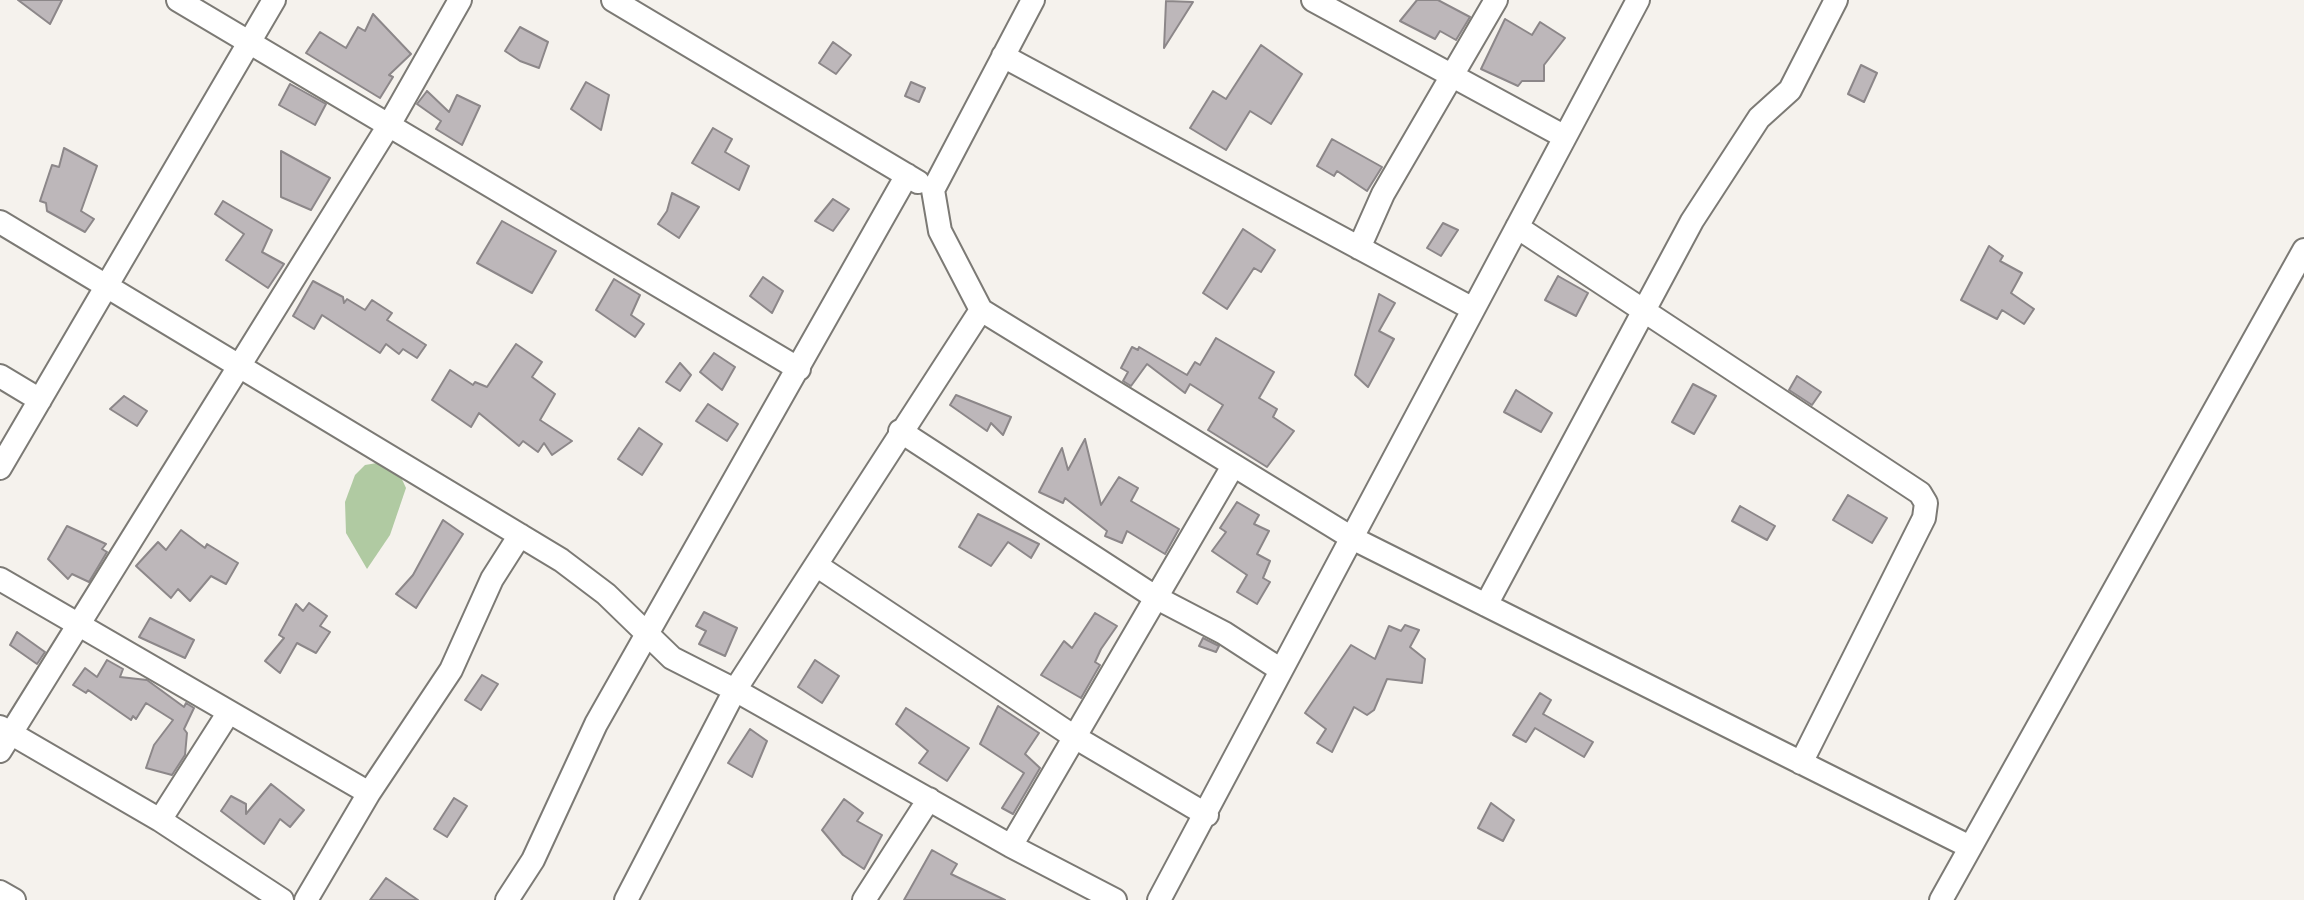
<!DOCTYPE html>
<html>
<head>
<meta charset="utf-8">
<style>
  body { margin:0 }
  canvas { display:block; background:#f5f2ed }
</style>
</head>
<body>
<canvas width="2304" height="900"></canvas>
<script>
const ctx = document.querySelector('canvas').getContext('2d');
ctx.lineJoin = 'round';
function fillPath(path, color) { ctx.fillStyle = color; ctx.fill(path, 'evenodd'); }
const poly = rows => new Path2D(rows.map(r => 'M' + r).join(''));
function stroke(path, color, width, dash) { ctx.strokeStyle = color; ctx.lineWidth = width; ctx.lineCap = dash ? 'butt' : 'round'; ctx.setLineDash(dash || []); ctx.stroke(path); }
fillPath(poly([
  [377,463,400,475,406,488,390,535,367,569,346,533,345,502,355,475,365,465]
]), '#b0caa2');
const building = poly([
  [18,0,62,0,50,24,18,0],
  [1417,0,1438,0,1470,17,1456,40,1440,31,1435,39,1400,21,1417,0],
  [1166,1,1193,2,1164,48,1166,1],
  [373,14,411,54,389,75,393,77,380,98,306,53,320,32,346,48,358,27,365,31,373,14],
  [1505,19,1532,35,1540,22,1565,38,1544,65,1544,81,1522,81,1518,86,1481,69,1505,19],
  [520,27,548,42,539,68,520,61,505,51,520,27],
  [833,42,851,55,836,74,819,63,833,42],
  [1261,45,1302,74,1271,124,1250,111,1226,150,1190,128,1213,91,1226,99,1261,45],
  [1861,65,1877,73,1864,102,1848,94,1861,65],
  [586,82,609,95,601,130,571,109,586,82],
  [911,82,925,88,919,102,905,96,911,82],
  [290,84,326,104,315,125,279,105,290,84],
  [427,91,449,112,457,95,480,106,462,145,436,129,441,121,417,104,427,91],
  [713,128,732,139,725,152,749,166,739,190,692,163,713,128],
  [1332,139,1382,167,1367,191,1337,171,1334,176,1317,166,1332,139],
  [64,148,97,166,81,211,94,219,85,232,47,211,46,203,40,201,52,165,59,167,64,148],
  [281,151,330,178,311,210,281,197,281,151],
  [672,193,699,207,679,238,658,224,667,211,672,193],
  [833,199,849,209,833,231,815,221,833,199],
  [223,201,272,230,262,252,284,264,268,288,226,260,244,234,215,214,223,201],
  [502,221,556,251,532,293,477,263,502,221],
  [1443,223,1458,230,1441,256,1427,248,1443,223],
  [1243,229,1275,250,1261,272,1254,268,1227,309,1203,293,1243,229],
  [1989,246,2003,256,2000,261,2022,273,2011,293,2034,309,2024,324,2002,310,1997,319,1961,300,1989,246],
  [1558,276,1588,293,1576,316,1545,300,1558,276],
  [763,277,783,291,772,313,750,296,763,277],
  [614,279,640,295,631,315,644,324,635,337,596,310,614,279],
  [313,281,343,297,344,303,347,299,365,310,372,300,392,313,387,320,426,345,417,358,403,349,399,354,386,344,380,353,322,315,314,329,293,316,313,281],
  [1379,294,1395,303,1379,331,1394,339,1368,387,1355,375,1379,294],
  [1216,338,1274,372,1259,398,1277,409,1273,417,1294,431,1267,467,1208,430,1223,405,1190,384,1185,393,1147,364,1131,386,1123,381,1128,372,1121,368,1132,347,1138,350,1139,347,1187,375,1195,362,1200,365,1216,338],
  [516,344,542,362,532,377,555,394,540,420,572,441,552,455,544,443,538,452,523,441,519,446,479,413,471,427,432,400,450,370,473,385,475,382,487,387,516,344],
  [714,353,735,367,722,390,700,372,714,353],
  [680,363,691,375,680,391,666,382,680,363],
  [1797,376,1821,392,1812,405,1789,390,1797,376],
  [1693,384,1716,396,1694,434,1672,422,1693,384],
  [1516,390,1552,413,1541,432,1504,412,1516,390],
  [956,395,1011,417,1003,435,991,423,987,431,950,405,956,395],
  [124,396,147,411,137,426,110,409,124,396],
  [708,404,738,424,727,441,696,421,708,404],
  [639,428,662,444,642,475,618,459,639,428],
  [1085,439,1101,505,1119,477,1138,488,1131,501,1179,529,1165,554,1127,531,1122,543,1105,536,1107,531,1065,498,1063,503,1039,492,1062,448,1068,470,1085,439],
  [1848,495,1887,518,1872,543,1833,520,1848,495],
  [1237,502,1259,515,1254,524,1269,531,1257,554,1270,561,1263,578,1270,582,1257,604,1237,592,1247,575,1212,551,1226,532,1220,528,1237,502],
  [1740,506,1775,526,1767,540,1732,521,1740,506],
  [978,514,1039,544,1031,558,1008,542,991,566,959,547,978,514],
  [443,520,463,534,416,608,396,594,413,575,443,520],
  [67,526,106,544,102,549,107,552,89,582,72,574,68,579,48,559,67,526],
  [181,530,205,548,207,544,238,563,226,584,211,576,190,601,178,589,171,598,136,566,158,542,166,550,181,530],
  [309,603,327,616,320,626,330,632,316,653,297,643,280,673,265,661,284,638,279,635,296,604,303,611,309,603],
  [704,612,737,628,725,656,699,644,706,631,696,626,704,612],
  [1095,613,1117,626,1101,649,1095,662,1100,665,1081,698,1041,675,1064,641,1072,648,1095,613],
  [150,618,194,640,185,658,139,637,150,618],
  [1405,625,1419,630,1410,647,1425,659,1422,683,1387,679,1374,710,1367,715,1354,707,1332,752,1317,743,1326,729,1305,713,1351,645,1375,659,1389,626,1401,631,1405,625],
  [17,632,45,652,37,664,10,645,17,632],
  [1203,638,1219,646,1216,652,1199,646,1203,638],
  [107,660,123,669,120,677,147,680,184,707,186,703,194,708,184,729,187,733,185,755,172,775,146,768,154,745,173,720,146,703,136,719,133,716,131,720,88,690,86,693,73,685,85,668,97,677,107,660],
  [815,660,839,676,822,703,798,687,815,660],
  [482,675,498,684,481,710,465,700,482,675],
  [1540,693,1551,700,1543,714,1593,742,1584,757,1535,728,1526,742,1513,735,1540,693],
  [998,706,1039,733,1025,754,1040,768,1013,814,1002,808,1024,773,980,744,998,706],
  [906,708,969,748,947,781,919,763,928,751,896,724,906,708],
  [750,729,767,741,752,777,728,763,750,729],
  [271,784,304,810,290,827,280,819,264,844,221,811,231,796,246,804,246,814,271,784],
  [454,798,467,806,447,837,434,829,454,798],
  [844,799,863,813,857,821,882,835,864,869,843,855,822,830,844,799],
  [1491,803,1514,820,1503,841,1478,828,1491,803],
  [932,850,957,864,951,874,1005,900,904,900,932,850],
  [386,878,418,900,370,900,386,878]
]);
fillPath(building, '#bdb7ba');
stroke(building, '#8c8789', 2);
const street = poly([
  [178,0,799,369],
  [613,0,918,182],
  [1033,0,933,190,940,231,981,310,1352,538,1970,847],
  [1313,0,1565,137],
  [1003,56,1473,309],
  [0,222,561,560,606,594,672,658,735,690,1011,846,1115,900],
  [1517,227,1920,493,1926,503,1924,518,1801,763],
  [1359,248,1383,194,1496,0],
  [0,376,40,400],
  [900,431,1155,597,1224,633,1281,670],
  [0,468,274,0],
  [816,565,1073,736,1207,815],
  [0,579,369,793],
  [1486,605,1692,221,1759,118,1790,90,1836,0],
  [0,727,160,820,282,900],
  [0,751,389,125,460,0],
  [160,820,229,712],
  [1011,846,1233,466],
  [0,892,14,900],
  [306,900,369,793,451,670,492,579,520,535],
  [507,900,533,860,596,724,907,175],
  [626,900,735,690,981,310],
  [864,900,929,799],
  [1159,900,1638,0],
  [1941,900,2304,250]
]);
stroke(street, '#7c7a75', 26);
stroke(street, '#fff', 22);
</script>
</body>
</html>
